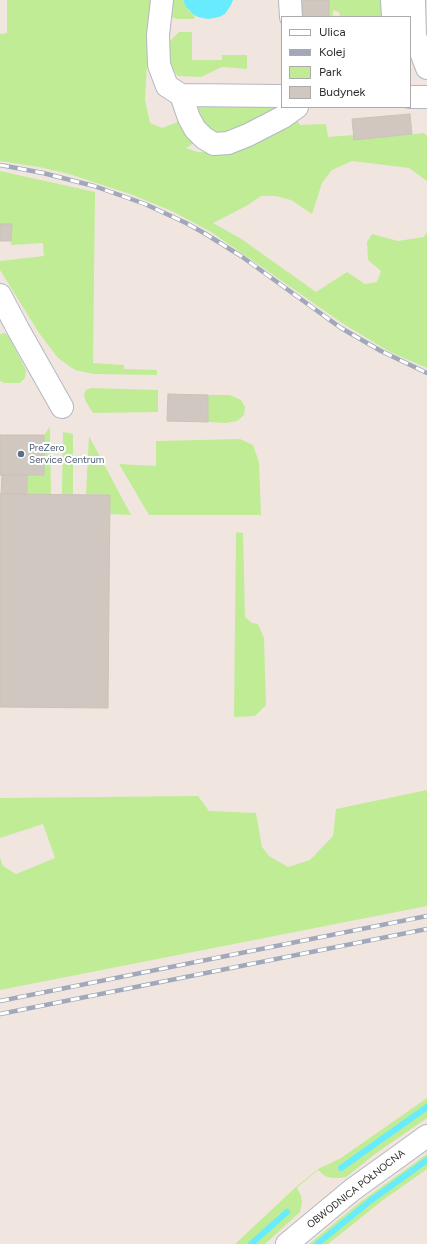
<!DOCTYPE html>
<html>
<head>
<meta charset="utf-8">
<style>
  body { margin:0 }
  #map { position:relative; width:427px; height:1244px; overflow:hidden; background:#f0e6df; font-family:Figtree,sans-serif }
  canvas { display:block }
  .legend { position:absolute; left:281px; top:16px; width:130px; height:92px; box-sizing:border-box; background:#fff; border:1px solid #ababab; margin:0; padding:5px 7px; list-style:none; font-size:12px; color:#2d2d2d }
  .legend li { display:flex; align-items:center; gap:8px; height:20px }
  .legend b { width:20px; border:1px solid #ababab }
</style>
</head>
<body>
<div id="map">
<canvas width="427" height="1244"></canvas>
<ul class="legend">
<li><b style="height:5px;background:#fff"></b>Ulica</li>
<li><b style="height:5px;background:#a0a8ba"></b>Kolej</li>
<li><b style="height:11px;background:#c0ec96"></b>Park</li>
<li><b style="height:11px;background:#cfc7c0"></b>Budynek</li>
</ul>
</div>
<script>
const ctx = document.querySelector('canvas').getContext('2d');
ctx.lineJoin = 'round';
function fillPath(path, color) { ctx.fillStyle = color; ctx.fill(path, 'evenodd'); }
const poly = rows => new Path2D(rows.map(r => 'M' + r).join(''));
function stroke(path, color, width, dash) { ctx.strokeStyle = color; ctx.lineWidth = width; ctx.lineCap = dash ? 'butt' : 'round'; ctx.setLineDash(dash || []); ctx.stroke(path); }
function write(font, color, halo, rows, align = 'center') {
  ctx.font = font + ' Figtree,sans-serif'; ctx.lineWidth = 4; ctx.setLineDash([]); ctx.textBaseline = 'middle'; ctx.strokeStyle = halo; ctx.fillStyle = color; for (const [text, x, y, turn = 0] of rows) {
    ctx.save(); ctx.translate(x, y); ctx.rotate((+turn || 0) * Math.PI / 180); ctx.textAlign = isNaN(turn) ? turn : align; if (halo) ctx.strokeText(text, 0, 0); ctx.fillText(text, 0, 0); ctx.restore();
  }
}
fillPath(poly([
  [7,0,154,0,149,26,145,100,150,123,162,128,183,120,194,143,186,148,197,152,209,152,294,116,300,125,326,124,328,137,354,135,354,140,424,133,427,136,427,181,409,168,352,161,332,170,322,183,312,214,291,200,275,196,261,196,248,205,213,223,240,238,316,292,347,272,365,284,377,282,381,271,368,260,367,242,372,234,398,241,424,237,427,232,427,368,390,352,342,323,259,265,211,232,172,211,130,194,69,174,39,167,0,161,0,34,7,33],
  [169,0,183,0,188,10,195,15,194,19,177,19,171,17,167,12],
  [329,0,387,0,387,17,340,17,339,12,333,10,333,17,329,17],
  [179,32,192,32,192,60,222,60,222,55,247,55,247,69,222,67,201,77,178,76,171,68,166,48,170,41],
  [194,105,282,105,231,137,203,131],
  [0,171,95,192,93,363,124,365,124,369,157,370,157,375,94,374,75,370,58,358,39,333,0,270,0,261,44,256,43,243,11,245,12,224,0,224],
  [5,333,9,337,26,370,25,378,20,383,4,383,0,381,0,334],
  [91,388,158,390,158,412,93,413,86,402,84,395,86,390],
  [208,395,230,395,241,400,245,407,244,415,237,421,226,423,208,422],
  [50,427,51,494,27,494,27,475,44,475,44,435],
  [63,432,73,434,73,494,62,494],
  [89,436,131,515,110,514,110,495,86,494],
  [240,439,253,445,259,462,261,515,149,515,119,464,156,466,156,441],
  [236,532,243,533,245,617,252,623,258,624,264,638,266,705,255,716,234,717],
  [427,790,427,906,0,990,0,857,3,866,16,874,55,858,43,824,0,838,0,798,198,796,209,811,256,813,262,847,269,856,288,867,310,860,333,836,336,809],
  [427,1098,427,1118,375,1154,346,1177,339,1178,332,1178,325,1176,318,1170,299,1186,297,1188,301,1196,302,1203,300,1212,265,1244,235,1244,296,1187,318,1169,341,1158],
  [427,1154,427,1169,383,1200,328,1244,309,1244,359,1203]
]), '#c0ec96');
fillPath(poly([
  [183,0,233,0,231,5,225,14,219,17,208,19,198,17,193,14,186,7]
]), '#68ebfc');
stroke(poly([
  [341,1168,427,1107],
  [251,1244,287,1212],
  [317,1244,370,1201,427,1160]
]), '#68ebfc', 6);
const building = poly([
  [303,0,329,0,329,17,302,17,303,0],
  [410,114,412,134,354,140,352,119,410,114],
  [0,224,12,224,11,241,0,241,0,224],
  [168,394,208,395,208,422,167,421,168,394],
  [0,435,44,435,44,475,0,475,0,435],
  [2,475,27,475,27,494,1,494,2,475],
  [0,494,110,495,108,708,0,707,0,494]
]);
fillPath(building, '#cfc7c0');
stroke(building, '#ccc2b8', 1);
const minor = poly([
  [162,0,158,35,159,65,167,86,181,95,282,96],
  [290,0,291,17],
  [392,0,393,17],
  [414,0,415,36,427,68],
  [181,95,189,118,195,129,204,138,214,144,228,143,248,135,283,117,297,107],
  [410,97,427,97],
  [0,295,19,331,62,407],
  [287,1244,352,1190,427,1136]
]);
stroke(minor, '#b3b7c2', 24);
stroke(minor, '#fff', 22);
const rail = poly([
  [0,165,43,173,94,186,145,204,186,223,204,233,241,256,341,328,381,351,427,373],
  [0,1001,427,916],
  [0,1014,427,929]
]);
stroke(rail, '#a0a8ba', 4.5);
stroke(rail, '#fff', 3, [9]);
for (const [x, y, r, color] of [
  [21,454,4,"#5c6f8a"]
]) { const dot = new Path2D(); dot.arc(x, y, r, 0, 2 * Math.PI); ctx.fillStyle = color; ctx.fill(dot); stroke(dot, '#fff', 1.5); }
write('10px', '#4e5e75', '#fff', [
  ["PreZero",29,448],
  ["Service Centrum",29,460]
], 'left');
write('10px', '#2d2d2d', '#fff', [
  ["OBWODNICA PÓŁNOCNA",356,1189,-38]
]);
</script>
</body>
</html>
